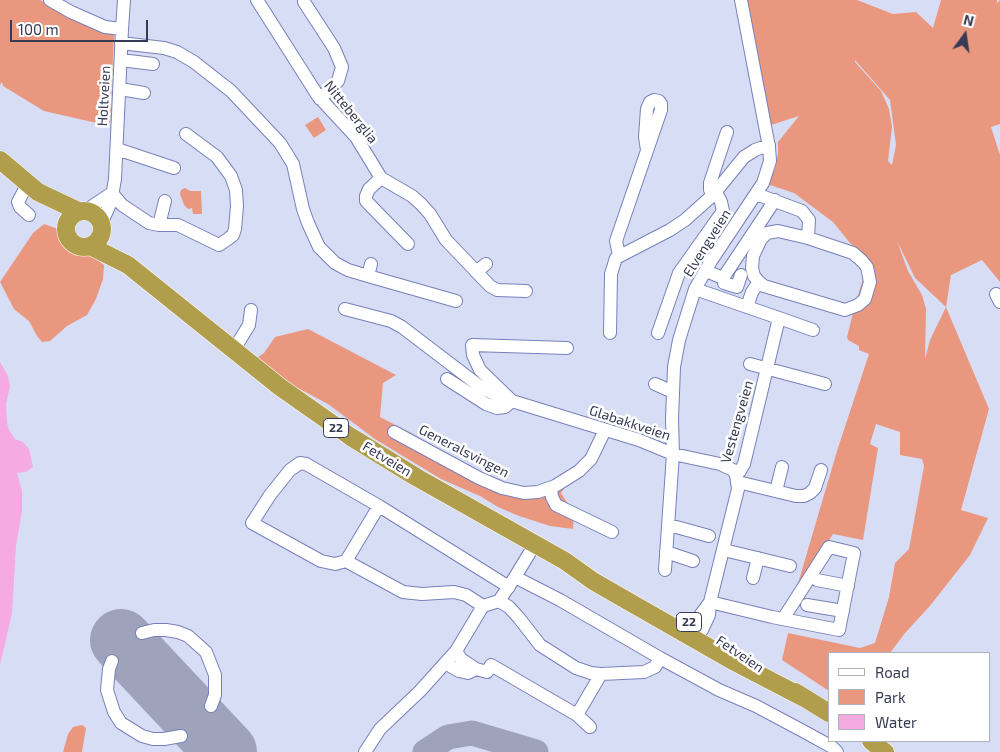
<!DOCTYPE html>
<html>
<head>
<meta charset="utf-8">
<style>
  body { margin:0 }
  #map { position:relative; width:1000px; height:752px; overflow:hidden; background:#d8ddf6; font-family:"Exo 2",sans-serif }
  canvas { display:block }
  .legend { position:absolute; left:828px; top:652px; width:162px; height:90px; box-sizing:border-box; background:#fff; border:1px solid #afb1bb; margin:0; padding:6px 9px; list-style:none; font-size:15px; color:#373b54 }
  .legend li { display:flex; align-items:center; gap:10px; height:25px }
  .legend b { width:25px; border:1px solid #afb1bb }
  .north { position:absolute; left:940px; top:10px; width:50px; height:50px; -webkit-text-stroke:4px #fff; paint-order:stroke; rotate:14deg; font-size:14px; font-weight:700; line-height:20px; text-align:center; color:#373b54 }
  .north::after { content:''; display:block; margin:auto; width:18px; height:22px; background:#373b54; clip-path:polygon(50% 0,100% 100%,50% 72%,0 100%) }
  .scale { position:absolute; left:10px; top:20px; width:138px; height:22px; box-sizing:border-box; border:2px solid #373b54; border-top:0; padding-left:6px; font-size:15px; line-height:18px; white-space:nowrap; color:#373b54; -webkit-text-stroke:4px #fff; paint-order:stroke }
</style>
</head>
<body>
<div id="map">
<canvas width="1000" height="752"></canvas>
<ul class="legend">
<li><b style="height:6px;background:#fff"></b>Road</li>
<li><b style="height:14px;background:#ea977f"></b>Park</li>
<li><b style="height:14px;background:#f5abe2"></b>Water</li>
</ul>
<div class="north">N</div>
<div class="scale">100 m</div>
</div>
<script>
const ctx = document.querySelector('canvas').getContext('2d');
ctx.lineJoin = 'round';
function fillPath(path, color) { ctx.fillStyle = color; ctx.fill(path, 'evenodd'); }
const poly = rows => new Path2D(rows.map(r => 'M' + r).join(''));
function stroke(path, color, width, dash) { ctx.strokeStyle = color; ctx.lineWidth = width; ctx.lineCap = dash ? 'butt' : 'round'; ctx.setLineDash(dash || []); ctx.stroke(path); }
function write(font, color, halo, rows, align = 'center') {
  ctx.font = font + ' "Exo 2",sans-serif'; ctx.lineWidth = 5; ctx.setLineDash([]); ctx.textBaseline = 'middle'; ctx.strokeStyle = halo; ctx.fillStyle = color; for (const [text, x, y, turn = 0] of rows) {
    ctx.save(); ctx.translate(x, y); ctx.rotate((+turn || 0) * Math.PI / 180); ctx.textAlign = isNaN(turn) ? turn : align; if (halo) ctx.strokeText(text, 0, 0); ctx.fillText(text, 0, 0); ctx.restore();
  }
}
fillPath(poly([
  [0,0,40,0,75,20,114,33,110,126,44,111,3,86,2,82,0,85],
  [746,0,857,0,893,14,916,12,933,28,941,0,997,0,997,3,1000,0,1000,124,991,127,1000,155,1000,282,982,260,951,275,946,307,989,409,961,510,988,518,970,555,929,607,905,633,890,653,829,653,829,691,782,660,788,633,860,648,875,643,889,597,895,563,909,549,924,466,922,459,900,455,900,432,876,424,870,444,878,448,863,540,833,534,794,597,837,451,869,354,859,350,859,346,848,340,847,337,855,305,868,263,867,257,850,243,833,222,794,193,767,184,775,169,778,154,778,142,799,116,771,125],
  [855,60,890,100,896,145,892,165,888,161,892,127,889,109,881,91,855,62],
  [897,241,915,278,946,307,930,340,925,359,926,309,922,295,908,271],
  [318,117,326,130,314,138,305,125],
  [185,188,190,191,201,191,202,214,193,214,192,208,188,209,184,205,180,194,181,190],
  [44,224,58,229,104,265,103,279,96,299,87,315,67,326,50,341,42,342,37,336,29,321,14,309,0,282,33,233],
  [308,329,396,375,383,383,380,417,409,432,493,482,546,494,571,479,561,493,574,513,573,529,550,526,519,516,498,507,480,496,441,479,375,439,328,404,294,386,257,358,264,353,275,337],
  [82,725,86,728,82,752,63,752,68,734,73,727]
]), '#ea977f');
fillPath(poly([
  [0,362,8,376,10,386,6,404,7,423,9,430,15,439,23,442,29,449,33,467,26,472,17,473,22,491,22,511,16,546,12,613,0,665]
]), '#f5abe2');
stroke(poly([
  [425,752,448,737,472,733,536,752]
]), '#9ea2bb', 25);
stroke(poly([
  [121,640,226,752]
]), '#9ea2bb', 62);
const minor = poly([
  [50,0,71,12,105,27,122,29],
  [257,0,318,96,356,137,381,178,412,196,421,204,430,214,446,240,490,286,497,290,526,291],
  [304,2,334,48,342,67,338,81,320,99],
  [121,43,164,48,177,52,194,62,231,91,280,143,293,164,303,209,308,223,319,247,335,263,348,270,368,276,456,301],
  [121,60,153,64],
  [120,89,144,93],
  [117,149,174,168],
  [381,178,369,189,366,196,366,201,408,244],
  [28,183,18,202,20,207,29,215],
  [112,193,122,205,149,223,159,225,178,225,219,245,228,239,233,235,235,229,237,206,236,190,231,176,217,157,186,134],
  [756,194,802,211,809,220,808,238,853,253,862,261,867,267,870,282,865,299,858,305,845,310,764,286,759,282,754,276,752,268,753,256,761,239,767,233,778,231,808,238],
  [713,195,710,190,710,183,727,132],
  [85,211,112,193],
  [101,224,111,202,115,179,122,29,124,0],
  [159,225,165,201],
  [619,255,616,241,661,110,661,104,659,101,654,100,650,102,647,109,645,137,647,150],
  [706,271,723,278,775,200],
  [476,272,486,264],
  [368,276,371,264],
  [723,278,724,283,737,287,741,275],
  [996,294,1000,302],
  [747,307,752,292,759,282],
  [345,309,391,321,402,327,482,388,504,399],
  [779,318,813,330],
  [610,333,611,274,616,258,670,230,685,220,713,195,744,157,755,150,769,145],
  [658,333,679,273,723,211,721,202,716,192],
  [238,343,249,325,251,310],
  [567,348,472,345,473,355,480,370,512,401,639,440,673,454,720,464,733,470,736,475],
  [750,364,825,384],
  [447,379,486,404,497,408,505,407,512,401],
  [655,384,673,392],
  [394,432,479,478,502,488,524,493,538,492,555,486,579,471,591,459,605,430],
  [738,482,796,496,804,496,810,493,815,488,821,470],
  [551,488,552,497,556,505,612,532],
  [776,491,782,467],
  [379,506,346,561,335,564,321,561,252,523,270,495,290,470,300,463,306,464,379,506,509,587],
  [669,525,709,536],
  [724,550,790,566],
  [666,552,693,561],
  [346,561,403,592,422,594,454,592,466,595,483,606],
  [665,570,673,454,672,419,674,367,679,340,695,289,711,261,763,183,770,161,769,147,741,0],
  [515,577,535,544],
  [753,578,758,558],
  [817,580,848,586],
  [499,601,509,607,519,618,540,645,576,668,591,673,601,674,644,672,655,667,660,658],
  [710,602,772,617,839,630,854,553,829,547,783,619],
  [807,605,843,611],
  [142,633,154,630,166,630,178,632,188,636,206,652,215,675,215,695,211,706],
  [690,637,702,630,709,615,710,602,738,489,736,475,740,471,744,464,779,318,695,289],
  [690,637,693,625,710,602],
  [456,651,461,659,476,669,487,672,491,665,577,715,601,674],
  [112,661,109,669,107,690,114,712,121,723,142,736,153,739,164,739,181,736],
  [445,663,459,671,468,673,476,669],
  [577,715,590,727],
  [365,752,380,729,420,691,456,651,483,606,499,601,515,577,560,600,660,658,719,690,756,706,803,731,832,747,837,752]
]);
const highway = poly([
  [0,160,38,192,78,211],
  '66 229a18 18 0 1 1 36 0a18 18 0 1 1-36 0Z',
  [90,246,128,265,280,387,351,437,416,477,565,561,593,581,626,600,731,660,804,698],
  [795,692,829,713],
  [871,741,885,752]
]);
stroke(minor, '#7780ba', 14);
stroke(highway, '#fff', 19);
stroke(minor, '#fff', 12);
stroke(highway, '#b19e4d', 18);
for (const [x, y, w] of [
  [336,428,25],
  [689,622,25]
]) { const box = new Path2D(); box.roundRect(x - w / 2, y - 9.5, w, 19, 4); ctx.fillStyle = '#fff'; ctx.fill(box); stroke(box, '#373b54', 1); }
write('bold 12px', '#373b54', null, [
  ["22",336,428],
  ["22",689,622]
]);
write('14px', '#373b54', '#fff', [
  ["Holtveien",104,96,-87],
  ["Nitteberglia",351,112,51],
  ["Elvengveien",707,243,-58],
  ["Vestengveien",737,422,-74],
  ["Glabakkveien",630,423,18],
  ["Generalsvingen",464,451,27],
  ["Fetveien",387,459,31],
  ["Fetveien",740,654,34]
]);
</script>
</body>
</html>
